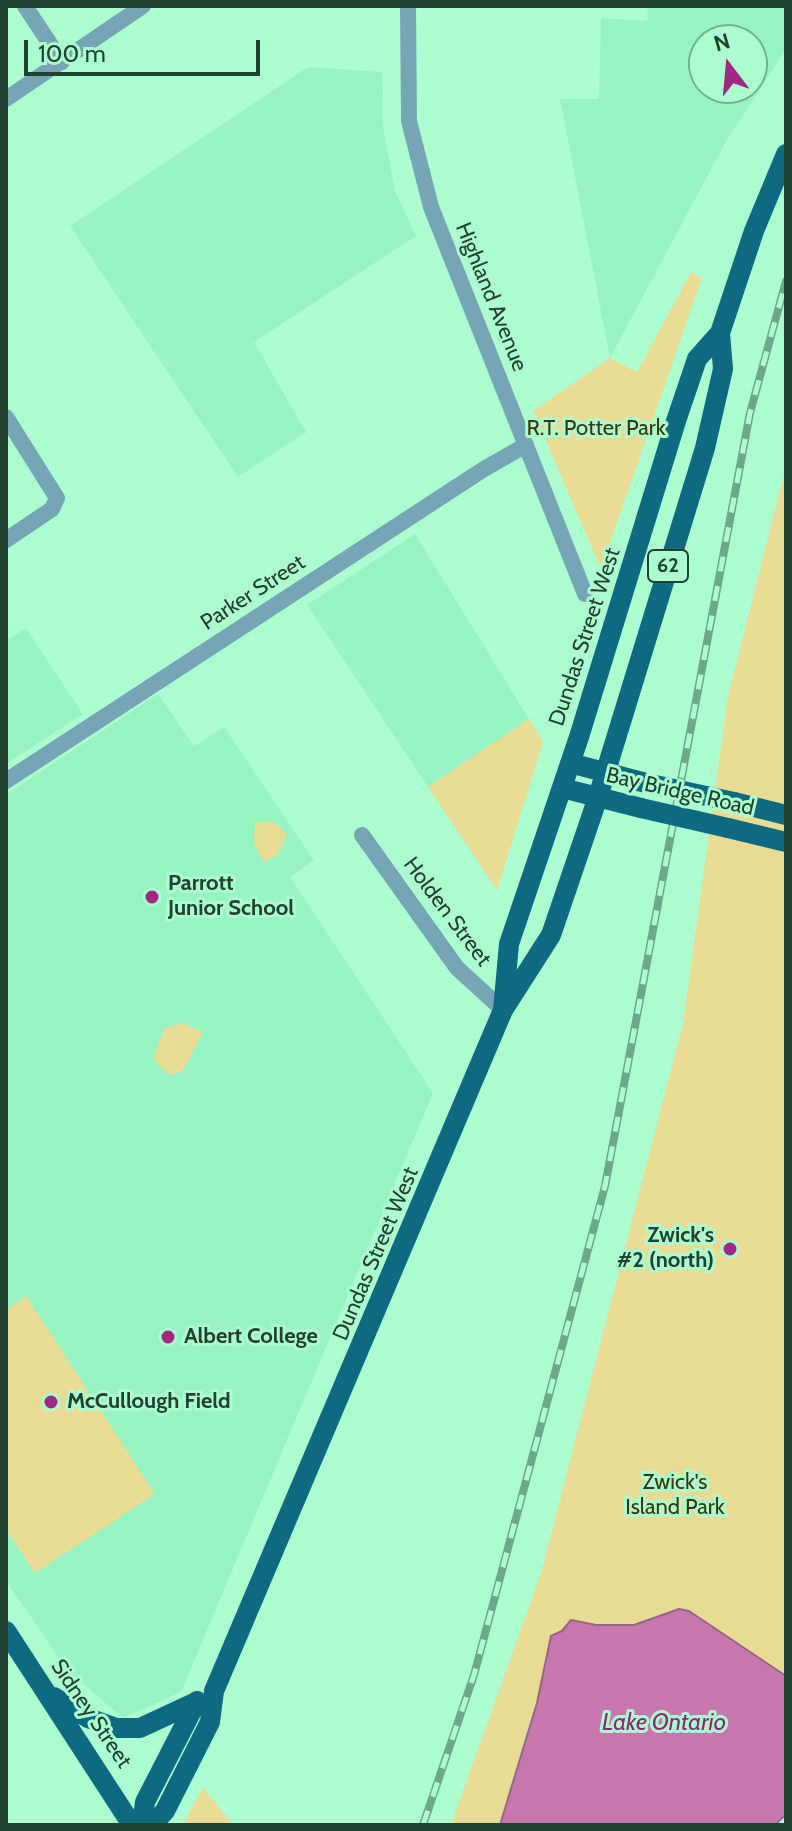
<!DOCTYPE html>
<html>
<head>
<meta charset="utf-8">
<style>
  body { margin:0 }
  #map { position:relative; width:792px; height:1831px; overflow:hidden; background:#acfed1; font-family:Cabin,sans-serif }
  canvas { display:block }
  .frame { position:absolute; inset:0; border:8px solid #214231; pointer-events:none }
  .north { position:absolute; left:688px; top:24px; width:80px; height:80px; box-sizing:border-box; background:#acfed1; border:2px solid #74b391; border-radius:50%; rotate:344deg; font-size:22px; font-weight:700; line-height:32px; text-align:center; color:#214231 }
  .north::after { content:''; display:block; margin:auto; width:28px; height:36px; background:#9f2982; clip-path:polygon(50% 0,100% 100%,50% 72%,0 100%) }
  .scale { position:absolute; left:24px; top:40px; width:236px; height:36px; box-sizing:border-box; border:4px solid #214231; border-top:0; padding-left:10px; font-size:24px; line-height:28px; white-space:nowrap; color:#214231; -webkit-text-stroke:6px #acfed1; paint-order:stroke }
</style>
</head>
<body>
<div id="map">
<canvas width="792" height="1831"></canvas>
<div class="frame"></div>
<div class="north">N</div>
<div class="scale">100 m</div>
</div>
<script>
const ctx = document.querySelector('canvas').getContext('2d');
ctx.lineJoin = 'round';
function fillPath(path, color) { ctx.fillStyle = color; ctx.fill(path, 'evenodd'); }
const poly = rows => new Path2D(rows.map(r => 'M' + r).join(''));
function stroke(path, color, width, dash) { ctx.strokeStyle = color; ctx.lineWidth = width; ctx.lineCap = dash ? 'butt' : 'round'; ctx.setLineDash(dash || []); ctx.stroke(path); }
function write(font, color, halo, rows, align = 'center') {
  ctx.font = font + ' Cabin,sans-serif'; ctx.lineWidth = 6; ctx.setLineDash([]); ctx.textBaseline = 'middle'; ctx.strokeStyle = halo; ctx.fillStyle = color; for (const [text, x, y, turn = 0] of rows) {
    ctx.save(); ctx.translate(x, y); ctx.rotate((+turn || 0) * Math.PI / 180); ctx.textAlign = isNaN(turn) ? turn : align; if (halo) ctx.strokeText(text, 0, 0); ctx.fillText(text, 0, 0); ctx.restore();
  }
}
fillPath(poly([
  [648,6,786,6,786,49,724,145,610,358,560,99,599,99,601,18,647,21],
  [704,40,752,40,752,88,704,88],
  [308,67,382,72,383,127,395,191,416,236,254,342,306,432,238,477,70,226],
  [415,534,529,719,428,787,307,605],
  [26,628,83,714,6,764,6,641],
  [158,694,194,746,224,727,314,860,290,877,433,1093,181,1692,123,1718,68,1671,6,1581,6,795]
]), '#98f3c2');
fillPath(poly([
  [691,272,702,278,601,569,533,411,610,358,637,372],
  [786,466,786,1676,689,1611,679,1609,634,1625,596,1625,571,1620,562,1631,551,1636,537,1703,500,1825,451,1825,541,1573,683,1023,728,696],
  [529,719,543,742,497,890,428,787],
  [255,822,274,822,287,834,278,855,263,862,254,842],
  [181,1023,203,1032,183,1071,169,1075,153,1059,164,1029],
  [26,1296,155,1494,35,1573,6,1529,6,1310],
  [203,1787,233,1825,183,1825]
]), '#e8dc94');
const water = poly([
  [679,1609,689,1611,786,1676,786,1814,775,1825,500,1825,537,1703,551,1636,562,1631,571,1620,596,1625,634,1625,679,1609]
]);
fillPath(water, '#c876ae');
stroke(water, '#966688', 2);
stroke(poly([
  [25,6,62,62],
  [408,6,409,121,431,207,585,594],
  [6,99,143,6],
  [6,417,57,498,52,509,6,540],
  [6,781,484,469,526,445],
  [362,835,457,968,503,1010]
]), '#76a6b5', 16);
stroke(poly([
  [570,763,646,783],
  [562,788,641,808],
  [734,802,786,815],
  [728,828,786,842],
  [503,1010,509,944,579,737,676,421,697,359,720,333],
  [6,1631,132,1825],
  [54,1697,88,1718,116,1728,140,1728,196,1702],
  [142,1825,145,1802,197,1701],
  [152,1825,165,1811,210,1722,214,1691,503,1010,551,935,598,797,705,448,723,369,720,333,754,231,786,154]
]), '#0e6a80', 20);
const rail = poly([
  [423,1825,474,1675,605,1186,750,413,786,281]
]);
stroke(rail, '#6da888', 8);
stroke(rail, '#acfed1', 5, [15]);
stroke(poly([
  [646,783,734,802],
  [641,808,728,828]
]), '#0e6a80', 20);
for (const [x, y, r, color] of [
  [152,897,8,"#9f2982"],
  [730,1249,8,"#9f2982"],
  [168,1337,8,"#9f2982"],
  [51,1402,8,"#9f2982"]
]) { const dot = new Path2D(); dot.arc(x, y, r, 0, 2 * Math.PI); ctx.fillStyle = color; ctx.fill(dot); stroke(dot, '#acfed1', 3); }
for (const [x, y, w] of [
  [668,566,40]
]) { const box = new Path2D(); box.roundRect(x - w / 2, y - 16, w, 32, 6); ctx.fillStyle = '#acfed1'; ctx.fill(box); stroke(box, '#214231', 2); }
write('bold 20px', '#214231', null, [
  ["62",668,566]
]);
write('22px', '#214231', '#acfed1', [
  ["Highland Avenue",491,297,68],
  ["Parker Street",253,593,-33],
  ["Dundas Street West",585,637,-72],
  ["Bay Bridge Road",680,792,13],
  ["Holden Street",447,912,53],
  ["Dundas Street West",376,1254,-67],
  ["Sidney Street",91,1714,56]
]);
write('22px', '#3d3608', '#acfed1', [
  ["R.T. Potter Park",596,429],
  ["Zwick's",675,1483],
  ["Island Park",675,1508]
]);
write('bold 22px', '#214231', '#acfed1', [
  ["Parrott",168,884],
  ["Junior School",168,909],
  ["Zwick's",714,1236,"right"],
  ["#2 (north)",714,1261,"right"],
  ["Albert College",184,1337],
  ["McCullough Field",67,1402]
], 'left');
write('italic 24px', '#8b2a72', '#acfed1', [
  ["Lake Ontario",664,1723]
]);
</script>
</body>
</html>
